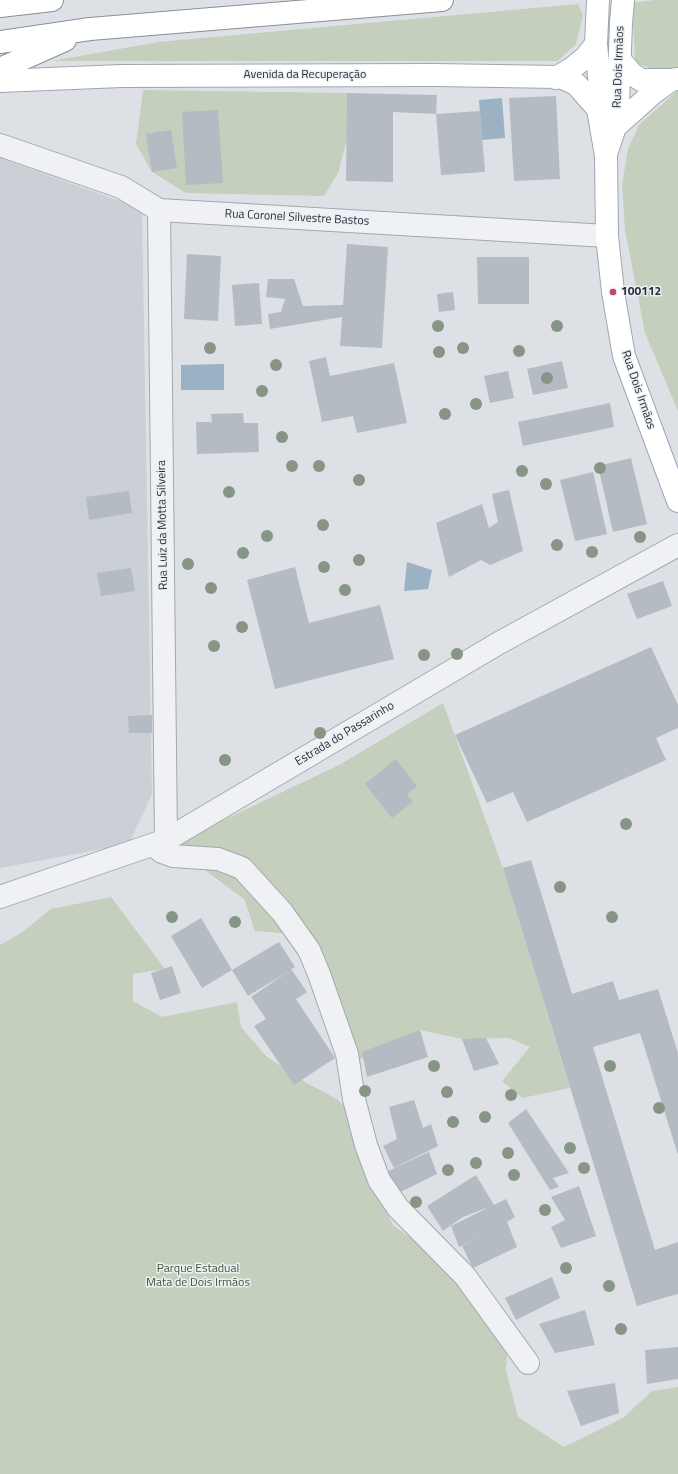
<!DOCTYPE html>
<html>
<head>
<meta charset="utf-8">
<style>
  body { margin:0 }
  canvas { display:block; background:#dde1e6 }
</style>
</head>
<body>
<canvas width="678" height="1474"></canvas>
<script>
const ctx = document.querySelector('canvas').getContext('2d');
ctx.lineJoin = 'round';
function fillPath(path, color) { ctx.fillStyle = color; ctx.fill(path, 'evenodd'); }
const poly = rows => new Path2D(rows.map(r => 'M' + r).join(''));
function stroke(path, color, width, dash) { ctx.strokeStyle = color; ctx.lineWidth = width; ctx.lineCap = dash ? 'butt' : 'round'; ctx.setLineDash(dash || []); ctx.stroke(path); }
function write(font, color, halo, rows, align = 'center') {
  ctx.font = font + ' "Titillium Web",sans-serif'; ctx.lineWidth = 3; ctx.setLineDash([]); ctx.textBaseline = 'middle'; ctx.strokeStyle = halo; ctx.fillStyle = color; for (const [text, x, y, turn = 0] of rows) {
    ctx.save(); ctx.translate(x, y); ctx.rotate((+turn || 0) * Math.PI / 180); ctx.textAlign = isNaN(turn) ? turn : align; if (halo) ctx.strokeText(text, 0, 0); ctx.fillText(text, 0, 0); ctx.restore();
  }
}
fillPath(poly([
  [0,158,142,209,152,794,129,844,0,868]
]), '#cbd0d7');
fillPath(poly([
  [655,0,678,0,678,71,666,73,635,63,632,3],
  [578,4,583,15,576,44,558,61,52,61,158,42],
  [143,90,347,93,347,140,338,173,324,196,186,193,152,172,136,144],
  [678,90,678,411,645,333,625,230,622,185,628,149,639,125],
  [443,703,503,868,570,1088,522,1098,502,1081,530,1047,509,1038,462,1039,420,1030,363,1058,344,1066,326,1011,290,934,255,931,244,899,171,845,341,764],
  [111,897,165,969,133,974,133,1001,162,1017,237,1002,241,1027,266,1056,305,1082,337,1099,358,1120,362,1163,393,1225,448,1266,508,1340,506,1370,518,1417,564,1447,623,1418,652,1391,678,1387,678,1474,0,1474,0,945,21,933,51,909]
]), '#c4cfbe');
fillPath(poly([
  [502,98,505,138,482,140,479,100],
  [224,364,224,390,181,390,181,365],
  [407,562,432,570,428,589,404,591]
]), '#9ab2c4');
fillPath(poly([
  [347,93,437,95,436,114,480,111,485,172,441,175,436,114,393,112,393,182,346,181],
  [556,96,560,179,514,181,509,98],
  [218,110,223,183,186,185,182,112],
  [171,130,177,168,152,172,146,134],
  [347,244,388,247,382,348,340,346,342,317,270,329,268,314,281,312,285,299,266,297,268,279,294,279,303,306,343,305],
  [187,254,221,256,218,321,184,319],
  [477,257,529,257,529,304,478,304],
  [259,283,262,324,235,326,232,285],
  [453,292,455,310,439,312,437,294],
  [326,357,330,376,394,363,407,423,357,433,353,416,322,422,309,361],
  [562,361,568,388,533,395,527,369],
  [508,371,514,398,490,403,484,376],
  [610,403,614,427,523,446,518,422],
  [243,413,244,423,258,423,259,452,197,454,196,422,212,422,211,414],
  [631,458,647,524,613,532,598,466],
  [593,472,607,534,575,541,560,480],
  [509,490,523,551,490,565,481,560,449,577,436,523,482,504,489,528,498,522,492,494],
  [129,491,132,513,89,520,86,497],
  [295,567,309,623,380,605,394,659,275,689,247,580],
  [131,568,135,591,101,596,97,573],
  [663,581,672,606,637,619,627,594],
  [651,647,678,705,678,728,656,738,666,760,527,822,513,792,487,803,455,735],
  [152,715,152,733,129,733,128,716],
  [396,759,417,786,407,794,413,802,392,818,365,784],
  [531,860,572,994,613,981,619,1000,658,989,678,1053,678,1155,640,1033,593,1047,655,1250,678,1242,678,1294,670,1296,666,1281,670,1296,637,1306,503,868],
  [201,918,232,970,202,988,171,936],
  [279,942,295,967,291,969,307,992,296,999,335,1058,294,1085,254,1026,266,1019,251,997,289,971,248,996,232,970],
  [172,966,181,993,160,1000,151,973],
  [420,1030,428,1057,367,1077,362,1052],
  [486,1038,499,1064,474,1071,462,1039],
  [414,1100,423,1128,431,1124,438,1146,394,1168,383,1146,397,1139,389,1107],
  [526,1109,569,1173,553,1178,559,1187,550,1190,508,1123],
  [429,1152,437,1174,392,1196,382,1174],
  [476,1175,494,1205,506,1199,515,1217,507,1222,517,1247,473,1268,462,1246,483,1235,459,1247,451,1226,491,1206,463,1217,443,1231,427,1206],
  [579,1186,596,1236,561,1248,551,1227,565,1220,551,1197],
  [552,1277,560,1298,516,1320,505,1298],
  [585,1310,595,1345,555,1353,539,1324],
  [678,1347,678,1379,647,1384,645,1350],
  [615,1383,619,1413,581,1426,567,1391]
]), '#b4bbc2');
const minor = poly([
  [0,145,121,187,159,210,607,236],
  [159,210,166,840],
  [153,845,162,852,173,856,218,859,242,868,282,912,309,950,319,974,347,1054,354,1099,366,1145,379,1180,398,1208,465,1276,528,1363],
  [0,897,166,840,499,643,678,545]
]);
const major = poly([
  [598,0,596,44,600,87,598,109,606,156,607,236,613,292,624,356,678,501],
  [620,60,632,74,641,80,671,80],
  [556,78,571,69,586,57,596,44],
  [0,81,121,76,434,75,560,77,576,84,598,109],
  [615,127,653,93,671,80,678,79],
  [607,151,615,127,618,104,621,23,623,0]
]);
const highway = poly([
  [0,6,52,0],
  [0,42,90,29,442,0],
  [0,69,65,40]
]);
stroke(minor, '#a3a8af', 24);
stroke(major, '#9da7b1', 24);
stroke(highway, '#85909b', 24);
stroke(minor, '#eff1f4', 22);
stroke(major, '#fff', 22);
stroke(highway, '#fff', 22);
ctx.fillStyle = '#869585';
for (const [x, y] of [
  [438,326],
  [557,326],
  [210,348],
  [463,348],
  [519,351],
  [439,352],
  [276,365],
  [547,378],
  [262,391],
  [476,404],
  [445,414],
  [282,437],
  [292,466],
  [319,466],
  [600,468],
  [522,471],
  [359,480],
  [546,484],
  [229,492],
  [323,525],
  [267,536],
  [640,537],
  [557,545],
  [592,552],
  [243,553],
  [359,560],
  [188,564],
  [324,567],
  [211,588],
  [345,590],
  [242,627],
  [214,646],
  [457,654],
  [424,655],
  [320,733],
  [225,760],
  [626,824],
  [560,887],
  [172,917],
  [612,917],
  [235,922],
  [434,1066],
  [610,1066],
  [365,1091],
  [447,1092],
  [511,1095],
  [659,1108],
  [485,1117],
  [453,1122],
  [570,1148],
  [508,1153],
  [476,1163],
  [584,1168],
  [448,1170],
  [514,1175],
  [416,1202],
  [545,1210],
  [566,1268],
  [609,1286],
  [621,1329]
]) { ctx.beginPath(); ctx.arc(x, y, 6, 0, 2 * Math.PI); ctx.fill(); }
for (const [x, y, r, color] of [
  [613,292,4,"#c44866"]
]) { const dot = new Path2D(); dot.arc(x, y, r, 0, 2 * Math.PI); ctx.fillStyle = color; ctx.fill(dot); stroke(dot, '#ecf0f4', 1.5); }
write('12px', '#27303b', '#ecf0f4', [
  ["Rua Dois Irmãos",619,67,-88],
  ["Avenida da Recuperação",305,75],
  ["Rua Coronel Silvestre Bastos",297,218,3],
  ["Rua Dois Irmãos",638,390,71],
  ["Rua Luiz da Motta Silveira",163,525,-91],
  ["Estrada do Passarinho",345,734,-31]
]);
write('bold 12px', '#27303b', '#ecf0f4', [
  ["100112",621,292]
], 'left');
write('12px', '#3f5636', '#ecf0f4', [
  ["Parque Estadual",198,1269],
  ["Mata de Dois Irmãos",198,1283]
]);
</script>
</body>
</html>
